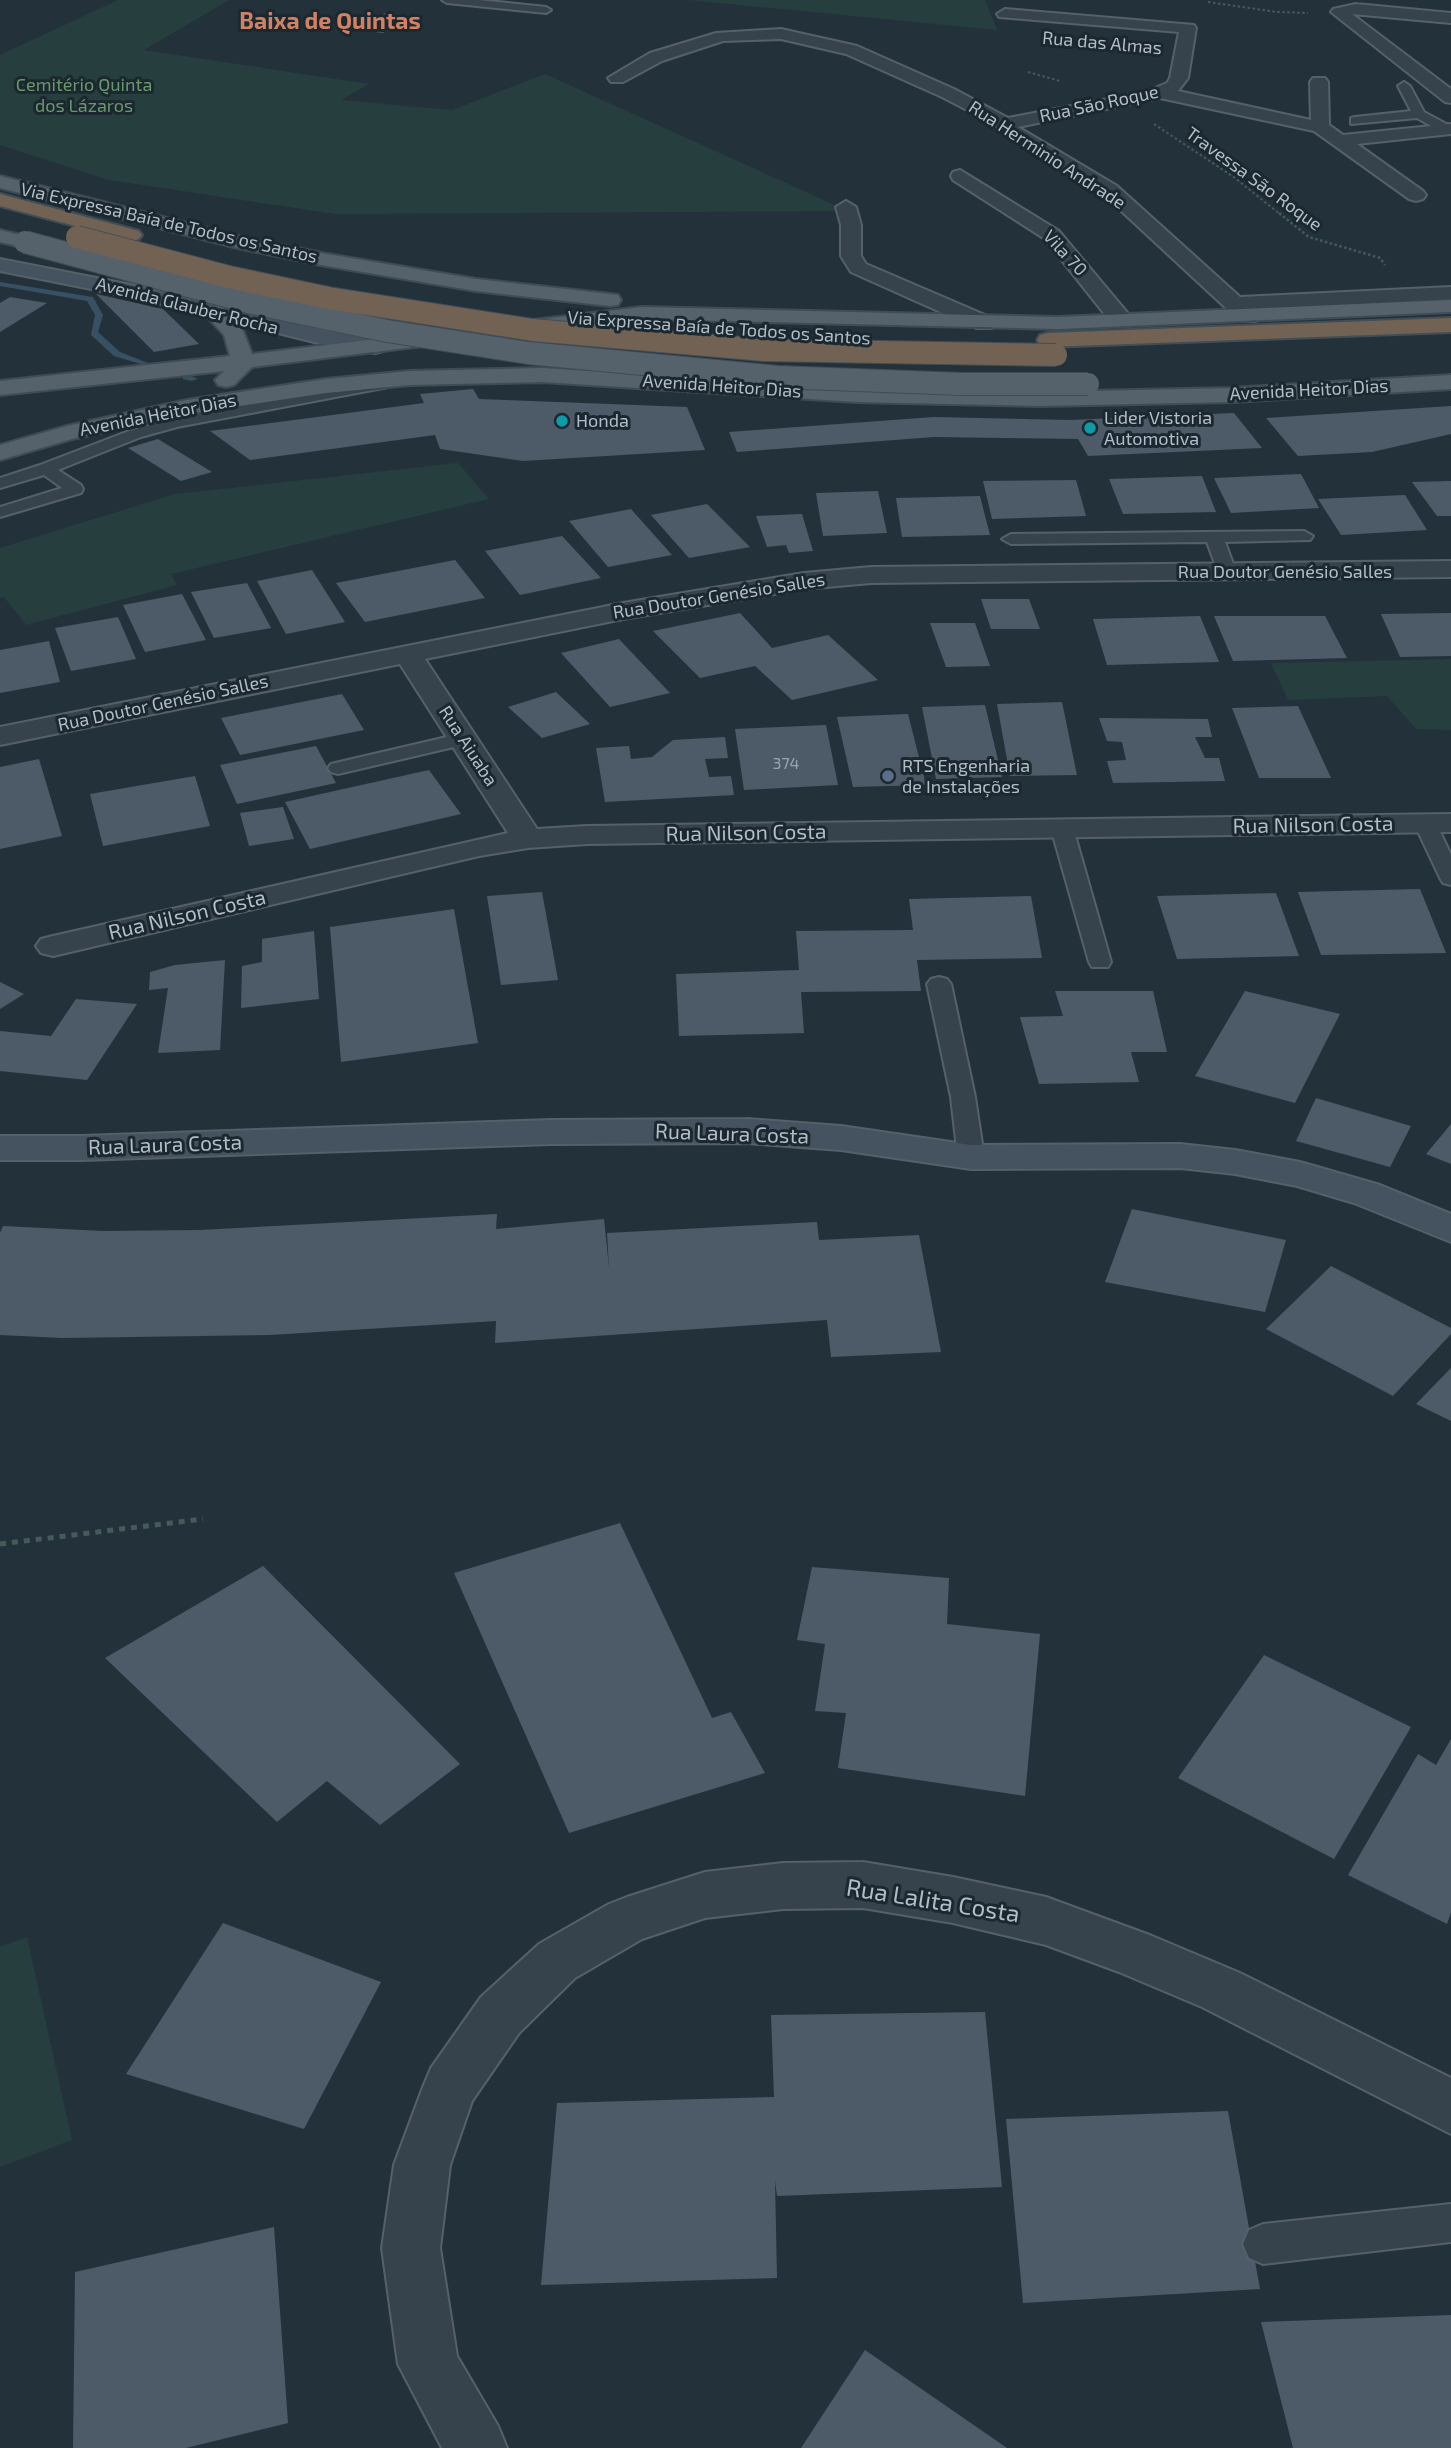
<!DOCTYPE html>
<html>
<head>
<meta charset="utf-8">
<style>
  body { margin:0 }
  canvas { display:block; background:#23313b }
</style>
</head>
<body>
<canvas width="1451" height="2448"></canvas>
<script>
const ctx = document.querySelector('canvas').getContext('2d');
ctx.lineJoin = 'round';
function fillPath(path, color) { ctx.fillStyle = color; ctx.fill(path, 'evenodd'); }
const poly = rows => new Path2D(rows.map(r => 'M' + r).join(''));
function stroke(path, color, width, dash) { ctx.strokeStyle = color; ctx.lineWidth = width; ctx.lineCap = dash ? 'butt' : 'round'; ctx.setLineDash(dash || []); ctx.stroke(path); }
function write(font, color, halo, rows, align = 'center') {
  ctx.font = font + ' "Exo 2",sans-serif'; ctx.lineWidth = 6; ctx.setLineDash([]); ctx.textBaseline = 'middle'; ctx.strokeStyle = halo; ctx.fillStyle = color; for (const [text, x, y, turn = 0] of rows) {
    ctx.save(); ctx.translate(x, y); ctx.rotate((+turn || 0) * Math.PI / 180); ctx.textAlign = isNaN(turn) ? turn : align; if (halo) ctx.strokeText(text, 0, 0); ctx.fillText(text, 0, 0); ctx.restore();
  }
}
fillPath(poly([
  [118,0,229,0,144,50,369,84,341,100,452,110,545,74,848,211,335,214,109,180,0,145,0,55],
  [689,0,985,0,997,30],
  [458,463,489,499,171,574,177,585,26,625,4,597,0,598,0,548,175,494],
  [1451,659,1451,730,1416,729,1387,696,1288,700,1271,663],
  [27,1937,72,2140,0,2167,0,1947]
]), '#263e3d');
fillPath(poly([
  [0,282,93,297,103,315,98,332,120,352,148,363,144,365,114,356,91,335,95,315,87,301,0,286,0,282],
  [183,375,189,375,198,379,191,381,183,379,183,375]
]), '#375062');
fillPath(poly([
  [385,13,412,16,383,33,356,30],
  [96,294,163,309,199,344,154,352],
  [10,297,47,303,0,332,0,303],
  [473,389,479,399,687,407,705,450,523,461,440,449,435,435,250,460,210,431,424,403,420,394],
  [1451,406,1451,434,1372,452,1298,456,1266,418],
  [1234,413,1262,448,1088,456,1078,439,934,437,737,452,729,432,934,417,1070,420],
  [158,439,212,472,181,481,128,448],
  [1301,474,1319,508,1231,513,1214,478],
  [1202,476,1216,512,1123,514,1109,479],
  [1076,480,1086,516,992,519,983,481],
  [1451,481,1451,516,1437,516,1412,482],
  [878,491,887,533,823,536,816,493],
  [1405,495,1427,530,1341,535,1318,499],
  [980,496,990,535,902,537,896,498],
  [707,504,750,547,689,558,651,515],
  [631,509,672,555,608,567,569,521],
  [802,514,813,551,789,553,786,545,767,547,756,516],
  [562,536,601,578,520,595,485,551],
  [455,560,485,598,365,622,336,583],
  [312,570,345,622,286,634,257,581],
  [247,583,271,628,214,638,191,592],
  [182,594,206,640,145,652,123,605],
  [981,599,1029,599,1040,629,991,629],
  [740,613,772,648,828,635,878,680,792,700,755,666,700,678,653,631],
  [1451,613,1451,656,1400,657,1381,614],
  [1200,616,1219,662,1107,665,1093,619],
  [1214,616,1325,616,1347,658,1233,661],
  [118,617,136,659,71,671,55,628],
  [930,623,975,623,990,666,946,667],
  [619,639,670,693,610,707,561,653],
  [49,641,60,682,0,693,0,650],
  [556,692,590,724,542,738,508,707],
  [342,694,364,730,240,755,221,718],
  [1062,702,1077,775,1010,776,997,704],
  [985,705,1002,777,936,779,922,707],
  [1298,706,1331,778,1259,778,1232,708],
  [908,714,926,785,853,787,837,717],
  [1099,718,1208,719,1212,737,1195,737,1205,758,1219,758,1225,781,1113,783,1107,761,1126,760,1122,742,1107,741],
  [826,725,838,785,744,790,735,729],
  [725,737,728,758,705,759,709,777,731,776,734,795,605,802,596,748,629,746,631,759,652,757,673,740],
  [316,746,336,783,237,804,220,765],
  [39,759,62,836,0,849,0,767],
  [429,770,461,814,310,849,285,802],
  [195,776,210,826,103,846,90,794],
  [283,807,294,839,249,846,240,813],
  [1420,889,1446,953,1321,955,1298,892],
  [542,892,558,980,501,985,487,896],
  [1276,893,1299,956,1177,959,1157,896],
  [1031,896,1042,958,917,960,921,991,801,992,804,1033,679,1036,676,974,799,970,796,931,913,930,909,899],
  [454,909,478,1043,341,1062,330,927],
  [314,931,319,999,241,1008,242,966,262,962,262,939],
  [225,960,220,1050,158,1053,168,988,149,990,150,972,175,965],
  [0,982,24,994,0,1009],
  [1055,991,1153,991,1167,1052,1131,1052,1139,1082,1039,1084,1020,1017,1063,1016],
  [1245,991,1340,1014,1295,1103,1195,1076],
  [76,999,137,1004,87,1080,0,1071,0,1031,51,1036],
  [1316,1098,1411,1126,1390,1167,1296,1141],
  [1451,1124,1451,1164,1426,1154],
  [1132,1209,1286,1240,1265,1312,1105,1282],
  [497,1214,496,1229,604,1219,609,1268,607,1233,817,1222,819,1240,919,1235,941,1352,831,1357,827,1320,495,1343,496,1321,270,1335,62,1338,0,1335,0,1233,3,1226,103,1231,200,1230],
  [1331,1266,1451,1328,1451,1334,1393,1396,1266,1329],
  [1451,1368,1451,1421,1416,1404],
  [620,1523,712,1718,731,1712,765,1773,569,1833,454,1573],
  [263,1566,460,1764,380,1825,327,1781,277,1822,105,1658],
  [812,1567,949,1578,947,1624,1040,1634,1025,1796,838,1768,846,1713,815,1711,825,1644,797,1640],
  [1264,1655,1411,1727,1334,1859,1178,1778],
  [1451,1739,1451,1912,1447,1924,1348,1875,1418,1754,1436,1765],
  [223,1923,381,1982,304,2129,126,2074],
  [985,2012,1002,2187,777,2196,775,2181,777,2278,541,2285,557,2103,774,2097,771,2015],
  [1228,2111,1260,2289,1023,2303,1006,2119],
  [274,2227,288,2423,186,2448,73,2448,75,2272],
  [1451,2315,1451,2448,1293,2448,1261,2322],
  [865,2350,1007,2448,801,2448]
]), '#4c5b67');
const lane = poly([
  [442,0,479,0,546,7,551,10,546,13,447,3,442,0],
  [1404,82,1410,86,1424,112,1450,126,1450,132,1442,132,1417,118,1351,124,1351,118,1355,117,1411,111,1398,86,1404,82],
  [394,377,399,379,402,382,399,385,177,427,141,437,58,470,81,485,83,489,81,493,0,517,0,507,62,488,44,475,0,488,0,478,40,465,129,431,175,418,394,377],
  [1304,531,1313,536,1310,540,1225,542,1236,572,1227,577,1218,572,1207,542,1011,544,1002,539,1011,534,1304,531],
  [464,733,471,735,474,739,471,743,338,774,331,772,328,768,331,764,464,733],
  [1425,817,1432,819,1436,823,1451,855,1451,885,1443,883,1440,878,1414,823,1418,819,1425,817],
  [1062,822,1069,824,1073,828,1111,962,1108,967,1092,967,1089,962,1051,828,1055,824,1062,822],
  [939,977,947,979,951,984,975,1097,984,1157,980,1163,971,1165,962,1163,958,1157,951,1097,927,984,931,979,939,977],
  [1451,2204,1451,2242,1263,2264,1249,2258,1243,2244,1249,2230,1263,2224,1451,2204]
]);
const street = poly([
  [1356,4,1451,13,1451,23,1352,14,1451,89,1451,103,1445,102,1331,12,1333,9,1356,4],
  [1005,9,1194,25,1196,28,1188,78,1178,91,1311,120,1310,82,1313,78,1325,78,1328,82,1329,125,1343,135,1451,124,1451,134,1357,144,1423,191,1426,195,1423,199,1416,201,1409,199,1314,131,1160,98,1018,127,1117,186,1240,297,1451,287,1451,299,1253,309,1259,316,1256,321,1240,321,1103,194,1006,135,994,124,942,97,846,54,781,39,723,41,662,61,623,82,611,82,608,78,650,53,716,33,781,29,857,46,954,89,1008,118,1145,92,1167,83,1170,78,1179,32,999,17,997,14,1005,9],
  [960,170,1059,231,1130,316,1133,321,1130,326,1114,326,1045,239,953,180,951,176,953,172,960,170],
  [846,201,856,207,861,225,861,256,866,264,992,318,995,323,992,328,976,328,851,272,841,256,841,225,836,207,846,201],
  [1451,561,1451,577,871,583,804,589,623,619,425,659,537,829,587,826,1451,814,1451,832,587,844,528,848,479,856,53,956,41,953,36,946,41,939,53,936,508,833,400,664,0,745,0,727,623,603,804,573,871,567,1451,561],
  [863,1862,953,1877,1046,1897,1152,1936,1240,1973,1451,2078,1451,2134,1202,2007,1119,1972,1046,1945,953,1923,863,1908,783,1909,705,1918,642,1939,575,1978,519,2033,472,2101,450,2165,440,2248,457,2356,498,2426,507,2448,442,2448,398,2364,382,2248,394,2165,423,2087,431,2068,481,1997,539,1944,609,1904,627,1897,705,1872,783,1863,863,1862]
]);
const secondary = poly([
  [0,259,142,287,326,331,375,339,383,341,386,346,383,351,375,353,326,345,142,299,0,271,0,259],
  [747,1119,841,1126,971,1145,1180,1144,1235,1150,1300,1162,1380,1185,1451,1214,1451,1242,1354,1203,1297,1186,1235,1174,1180,1168,971,1169,841,1150,747,1143,551,1144,82,1160,0,1160,0,1136,82,1136,551,1120,747,1119]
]);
const primary = poly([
  [0,176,238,236,321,253,476,279,610,294,618,295,621,300,618,305,610,306,476,291,321,265,238,248,0,188,0,176],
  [0,230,32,238,35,242,32,246,25,248,0,242,0,230],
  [1451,300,1451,312,1058,329,642,319,252,367,234,385,226,387,218,385,215,380,224,371,0,395,0,381,230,356,224,335,203,312,206,307,214,306,222,307,242,328,252,354,642,307,1058,317,1451,300],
  [543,368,856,388,1041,392,1232,388,1451,375,1451,389,1232,402,1041,406,856,402,543,382,410,385,326,393,187,414,72,439,0,460,0,445,67,426,187,400,326,379,410,371,543,368]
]);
const highway = poly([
  [0,194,139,231,142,235,139,239,132,241,0,206,0,194],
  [1451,318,1451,332,1048,347,1040,345,1037,340,1040,335,1048,333,1451,318]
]);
stroke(lane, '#556069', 4);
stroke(street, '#556069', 4);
stroke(secondary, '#556069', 4);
stroke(primary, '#404c54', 4);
stroke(highway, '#424d56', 4);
stroke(poly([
  [1208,2,1277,12,1308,13],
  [1028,72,1060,81],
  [1154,124,1235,178,1281,215]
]), '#455b5a', 2, [2.5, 2.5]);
stroke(poly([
  [1279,213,1309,237,1380,258,1385,265]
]), '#455b5a', 2.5, [2.5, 2.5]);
stroke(poly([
  [0,1544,203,1519]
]), '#455b5a', 5, [6, 6]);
fillPath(lane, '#37434c');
fillPath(street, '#37434c');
fillPath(secondary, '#45525f');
fillPath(primary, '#55626c');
fillPath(highway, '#716254');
const primaryBridge = poly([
  [25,242,248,302,387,331,528,353,778,377,962,384,1088,384]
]);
const highwayBridge = poly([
  [77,237,229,277,328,298,533,330,764,350,1056,355]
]);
stroke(primaryBridge, '#404c54', 24, []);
stroke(highwayBridge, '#424d56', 24, []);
stroke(primaryBridge, '#55626c', 22);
stroke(highwayBridge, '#716254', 22);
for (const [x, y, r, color] of [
  [562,421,7,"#0f9aa8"],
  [1090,428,7,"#0f9aa8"],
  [888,776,7,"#5c6f8a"]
]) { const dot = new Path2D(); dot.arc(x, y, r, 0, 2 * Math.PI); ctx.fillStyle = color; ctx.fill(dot); stroke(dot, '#1c2830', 2.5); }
write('16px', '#98a4af', null, [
  ["374",786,764]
]);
write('18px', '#b2bdc7', '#1c2830', [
  ["Rua das Almas",1102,43,5],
  ["Rua São Roque",1099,104,-12],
  ["Rua Herminio Andrade",1047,155,33],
  ["Travessa São Roque",1254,179,36],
  ["Via Expressa Baía de Todos os Santos",169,223,13],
  ["Vila 70",1065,253,47],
  ["Avenida Glauber Rocha",187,306,14],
  ["Via Expressa Baía de Todos os Santos",719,328,4],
  ["Avenida Heitor Dias",722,386,4],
  ["Avenida Heitor Dias",1309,390,-3],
  ["Avenida Heitor Dias",158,415,-11],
  ["Rua Doutor Genésio Salles",1285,572],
  ["Rua Doutor Genésio Salles",719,596,-9],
  ["Rua Doutor Genésio Salles",163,703,-12],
  ["Rua Aiuaba",468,746,57]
]);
write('18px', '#6a986d', '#1c2830', [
  ["Cemitério Quinta",84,85],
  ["dos Lázaros",84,106]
]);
write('18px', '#b2bdc7', '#1c2830', [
  ["Lider Vistoria",1104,418],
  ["Automotiva",1104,439],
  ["Honda",576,421],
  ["RTS Engenharia",902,766],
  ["de Instalações",902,787]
], 'left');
write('21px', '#b2bdc7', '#1c2830', [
  ["Rua Nilson Costa",1313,825,-1],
  ["Rua Nilson Costa",746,833,-1],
  ["Rua Nilson Costa",187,915,-13],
  ["Rua Laura Costa",732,1134,2],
  ["Rua Laura Costa",165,1145,-2]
]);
write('bold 23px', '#d28262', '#1c2830', [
  ["Baixa de Quintas",330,21]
]);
write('24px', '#b2bdc7', '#1c2830', [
  ["Rua Lalita Costa",933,1901,9]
]);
</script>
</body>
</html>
